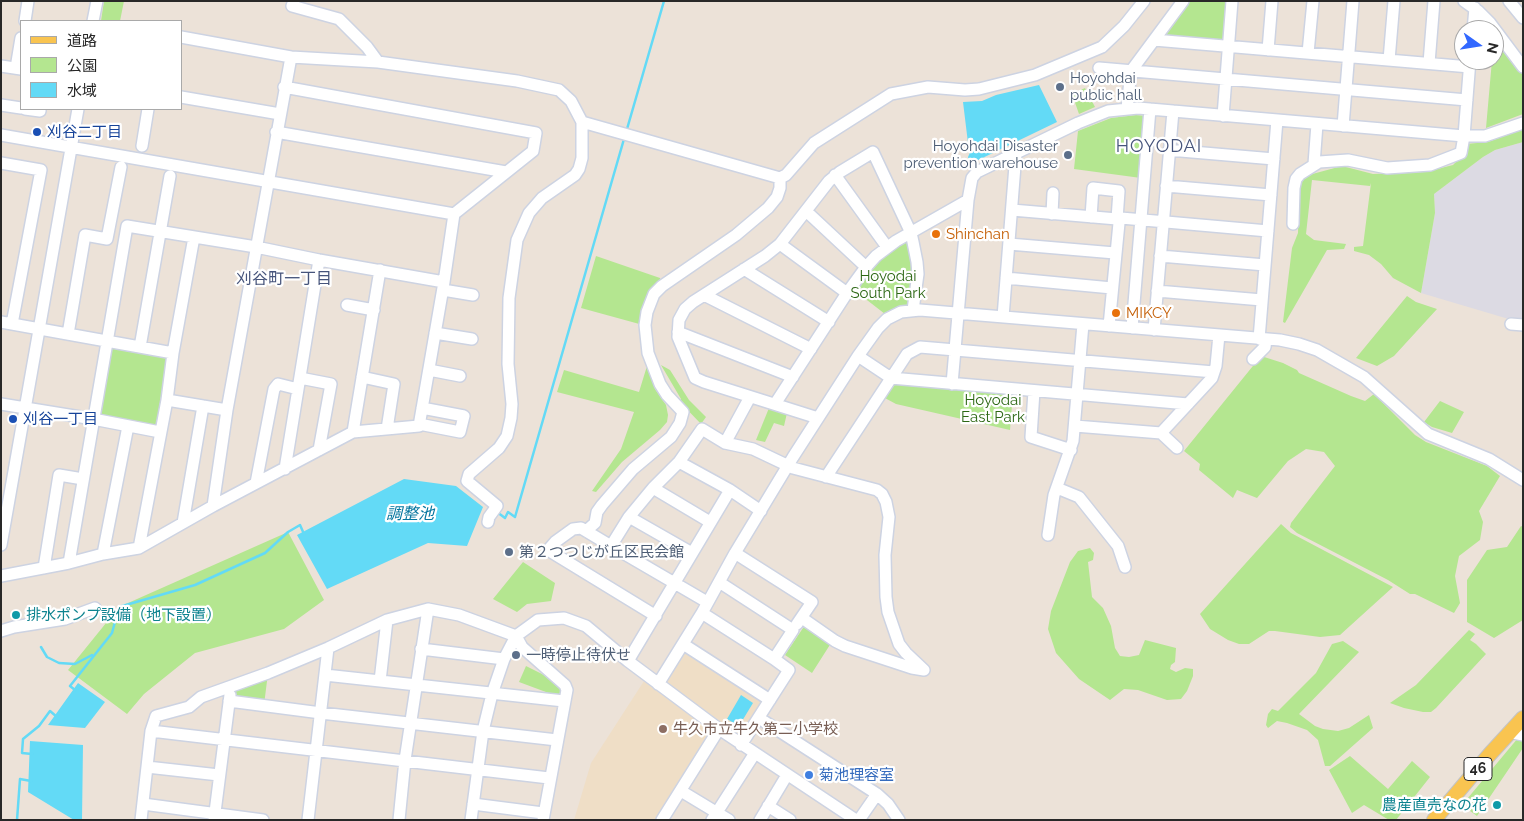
<!DOCTYPE html>
<html>
<head>
<meta charset="utf-8">
<style>
  body { margin:0 }
  #map { position:relative; width:1524px; height:821px; overflow:hidden; background:#ece2d8; font-family:Raleway,"Noto Sans JP",sans-serif }
  canvas { display:block }
  .frame { position:absolute; inset:0; border:2px solid #282828; pointer-events:none }
  .legend { position:absolute; left:20px; top:20px; width:162px; height:90px; box-sizing:border-box; background:#fff; border:1px solid #a9a9a9; margin:0; padding:6px 9px; list-style:none; font-size:15px; color:#282828 }
  .legend li { display:flex; align-items:center; gap:10px; height:25px }
  .legend b { width:25px; border:1px solid #a9a9a9 }
  .north { position:absolute; left:1454px; top:20px; width:50px; height:50px; box-sizing:border-box; background:#fff; border:1px solid #a9a9a9; border-radius:50%; rotate:103deg; font-size:14px; font-weight:700; line-height:20px; text-align:center; color:#282828 }
  .north::after { content:''; display:block; margin:auto; width:18px; height:22px; background:#3268ff; clip-path:polygon(50% 0,100% 100%,50% 72%,0 100%) }
</style>
</head>
<body>
<div id="map">
<canvas width="1524" height="821"></canvas>
<div class="frame"></div>
<ul class="legend">
<li><b style="height:6px;background:#f9c450"></b>道路</li>
<li><b style="height:14px;background:#b4e690"></b>公園</li>
<li><b style="height:14px;background:#63daf6"></b>水域</li>
</ul>
<div class="north">N</div>
</div>
<script>
const ctx = document.querySelector('canvas').getContext('2d');
ctx.lineJoin = 'round';
function fillPath(path, color) { ctx.fillStyle = color; ctx.fill(path, 'evenodd'); }
const poly = rows => new Path2D(rows.map(r => 'M' + r).join(''));
function stroke(path, color, width, dash) { ctx.strokeStyle = color; ctx.lineWidth = width; ctx.lineCap = dash ? 'butt' : 'round'; ctx.setLineDash(dash || []); ctx.stroke(path); }
function write(font, color, halo, rows, align = 'center') {
  ctx.font = font + ' Raleway,"Noto Sans JP",sans-serif'; ctx.lineWidth = 4.5; ctx.setLineDash([]); ctx.textBaseline = 'middle'; ctx.strokeStyle = halo; ctx.fillStyle = color; for (const [text, x, y, turn = 0] of rows) {
    ctx.save(); ctx.translate(x, y); ctx.rotate((+turn || 0) * Math.PI / 180); ctx.textAlign = isNaN(turn) ? turn : align; if (halo) ctx.strokeText(text, 0, 0); ctx.fillText(text, 0, 0); ctx.restore();
  }
}
fillPath(poly([
  [1523,142,1523,321,1512,320,1421,293,1435,213,1434,194,1483,157,1495,150]
]), '#dcdae3');
fillPath(poly([
  [684,649,763,700,742,736,718,722,655,820,574,820,591,763,644,681,659,691]
]), '#efdec6');
fillPath(poly([
  [104,1,124,1,120,21,101,21],
  [1186,1,1229,1,1226,40,1223,43,1164,37,1162,34],
  [1495,34,1516,66,1523,73,1523,114,1486,128,1492,60,1494,60],
  [1085,88,1095,107,1079,114,1072,94],
  [1136,115,1147,116,1141,178,1074,169,1078,131,1111,118],
  [1523,129,1523,142,1495,150,1483,157,1434,194,1435,213,1421,293,1393,278,1381,264,1369,255,1354,251,1354,247,1363,246,1371,183,1370,186,1312,180,1306,234,1314,240,1346,244,1344,249,1327,250,1285,323,1283,322,1292,248,1298,233,1299,187,1305,176,1342,166,1373,174,1425,172,1453,165,1461,157,1466,144,1488,142],
  [905,240,909,241,914,273,908,305,896,308,885,314,854,290,872,267],
  [596,256,660,278,661,281,643,325,581,308],
  [1407,296,1416,302,1437,309,1394,356,1377,366,1356,358],
  [109,345,168,355,156,426,97,416],
  [1261,356,1283,363,1297,370,1299,373,1351,396,1365,401,1374,394,1415,435,1426,442,1487,466,1500,476,1479,511,1483,522,1480,540,1459,556,1455,576,1460,603,1454,613,1415,594,1410,594,1388,580,1297,533,1290,527,1291,523,1335,466,1324,452,1306,449,1288,461,1257,498,1237,490,1233,498,1199,470,1200,464,1184,451],
  [661,365,670,370,689,400,706,417,701,424,679,401,681,399],
  [647,366,655,389,666,405,668,415,667,422,660,430,622,462,596,492,592,491,621,449,634,412,557,392,564,370,639,392],
  [892,382,1013,393,1010,430,896,404,883,397],
  [1440,401,1464,412,1452,433,1432,427,1424,422],
  [769,408,787,413,784,426,774,423,765,442,756,440],
  [1281,524,1291,533,1393,587,1340,635,1320,637,1275,631,1269,631,1249,644,1239,644,1228,640,1210,629,1200,614],
  [1521,526,1523,527,1523,620,1494,638,1467,622,1467,580,1487,550,1507,547],
  [288,532,324,600,284,629,195,653,144,694,127,714,68,670,119,607],
  [1090,548,1094,553,1093,560,1088,562,1092,597,1103,608,1111,626,1115,648,1120,656,1129,657,1139,655,1145,640,1176,648,1175,662,1171,665,1170,669,1176,672,1185,668,1193,669,1193,676,1187,691,1181,699,1167,700,1138,690,1124,689,1110,700,1079,679,1056,653,1048,629,1051,611,1070,562,1078,551],
  [523,562,555,583,551,601,527,604,517,612,493,599],
  [807,622,833,640,812,673,785,655],
  [1469,630,1475,634,1470,640,1476,644,1486,654,1436,708,1431,712,1423,712,1404,708,1390,703,1416,685],
  [1343,641,1359,652,1299,714,1315,726,1323,729,1338,731,1349,728,1369,715,1373,728,1330,766,1325,766,1318,740,1307,730,1287,723,1277,721,1268,728,1266,725,1268,714,1272,709,1278,711,1316,673,1332,644],
  [526,666,550,678,563,689,562,698,519,682],
  [268,673,264,705,229,701,231,686],
  [1518,738,1523,738,1523,748,1477,816,1462,805],
  [1350,756,1388,789,1412,761,1430,777,1396,820,1389,820,1364,805,1352,813,1329,770]
]), '#b4e690');
fillPath(poly([
  [1039,85,1057,122,970,164,968,157,974,144,968,143,963,102,982,101,996,95],
  [404,479,456,486,483,507,467,546,428,543,327,589,297,535],
  [78,683,105,702,85,728,48,725],
  [741,695,753,703,739,726,727,719],
  [30,741,83,745,82,820,74,820,28,792]
]), '#63daf6');
stroke(poly([
  [627,129,664,1],
  [497,512,505,518,508,512,515,517,624,139],
  [41,647,47,657,59,663,75,664,92,655],
  [75,690,70,686,112,633,119,607,195,585,265,553,288,532,300,525,304,534],
  [32,754,22,753,23,739,39,726,50,711,57,717],
  [17,820,20,779,31,781]
]), '#63daf6', 2.5);
const minor = poly([
  [294,1,292,6,339,19,367,47,378,62],
  [1464,1,1478,11,1490,23,1523,67],
  [1509,1,1523,18],
  [25,21,28,1],
  [93,21,97,1],
  [1473,30,1475,8],
  [181,37,291,57,378,62,517,81,559,90,571,101,582,122,582,158,579,169,575,175,542,198,529,213,517,240,509,298,508,364,512,404,511,418,507,436,499,448,469,474,467,481,497,506,489,517,488,522],
  [1154,40,1470,67],
  [1268,50,1272,1],
  [1308,53,1313,1],
  [1389,60,1394,1],
  [1429,63,1434,1],
  [1,66,21,69],
  [16,68,21,38],
  [1099,68,1467,100],
  [181,97,280,114],
  [1,105,21,108],
  [1127,108,1131,71,1183,1],
  [25,109,40,111,40,109],
  [1223,116,1232,1],
  [582,122,780,178,786,175,814,143,891,94,928,87,965,90,979,89,1035,75,1102,47,1124,26,1144,1],
  [1343,126,1353,1],
  [276,132,506,172],
  [1,135,454,214],
  [142,146,148,109],
  [1169,150,1274,159],
  [1,163,41,170,12,324],
  [1314,164,1317,124],
  [835,175,887,247],
  [1166,186,1271,195],
  [1012,210,1117,219,1121,218,1268,231],
  [806,211,866,267],
  [1052,214,1053,193],
  [1091,217,1093,188,1119,191,1117,219,1119,223,1109,326],
  [1293,224,1294,188,1296,179,1300,174,1319,162,1348,160,1387,168,1430,165,1461,153,1464,136,1470,60],
  [780,244,847,293],
  [1009,244,1115,253],
  [1160,256,1265,265],
  [744,269,829,322],
  [1006,278,1112,288],
  [443,290,473,295],
  [1157,291,1262,300],
  [704,295,811,349],
  [347,305,374,310],
  [1003,317,1016,153],
  [1,322,173,353],
  [1511,324,1523,325],
  [1132,328,1150,109],
  [1154,330,1173,111],
  [678,332,793,377],
  [435,333,472,339],
  [68,334,85,235,107,239,121,167],
  [1259,339,1277,120],
  [140,347,170,176],
  [858,356,891,378,1188,404],
  [1253,359,1265,347,1266,339],
  [429,370,460,376],
  [362,377,394,384,387,429],
  [300,378,331,384,319,450],
  [952,384,968,200,972,178,977,172,1078,123,1108,111,1138,108,1464,136,1485,136,1523,123],
  [1034,391,1031,437,1071,450],
  [167,400,227,410],
  [1,404,93,419,160,432],
  [775,404,847,293,866,267,876,256,896,241,968,200],
  [818,418,704,382,695,378,678,337,679,320,685,309,693,302,765,256,780,244,829,181,840,172,873,152,911,233,913,242,917,262,918,274,913,310],
  [419,424,460,432,464,416,422,408],
  [1075,426,1161,433,1177,448],
  [353,432,380,270],
  [1161,433,1212,378,1216,366,1219,335],
  [725,443,750,397],
  [679,462,730,490,761,511],
  [285,469,319,260],
  [826,477,907,354,920,347,1214,372],
  [256,483,274,389,278,384,298,389],
  [653,488,710,522],
  [1057,488,1079,497,1118,546,1125,567],
  [213,506,227,410,291,57],
  [629,517,692,553],
  [183,523,203,406],
  [586,531,595,523,597,512,602,505,633,469,671,437,680,423,683,412,667,395,660,384,648,353,645,325,647,312,654,294,662,286,736,235,768,208,777,197,780,188,780,178],
  [1048,535,1054,495,1073,441,1083,324],
  [1,545,78,109],
  [611,546,707,602],
  [139,548,167,400,173,353,194,237],
  [735,553,812,602,797,624],
  [103,554,128,426],
  [69,563,127,226,256,247,319,260,444,282],
  [44,568,59,475,83,479],
  [1,576,69,563,103,554,139,548,213,506,353,432,419,426,444,282,454,214,533,151,536,133,284,87],
  [719,582,793,630,774,659,789,670,741,745],
  [702,613,774,659],
  [656,616,548,550,555,542,573,529,581,528,611,546,629,517,653,488,679,462,702,429,725,443,753,449,793,468,877,490,882,494,886,502,889,517,885,555,886,597,888,612,899,644,906,653,924,670],
  [802,618,835,641,845,646,912,668,924,670],
  [1,631,14,627,65,619,95,608],
  [683,644,770,700],
  [421,649,504,659],
  [628,661,730,490],
  [325,675,564,701],
  [380,681,387,620],
  [658,684,702,613,735,553,793,457,858,356,878,328,887,319,901,312,920,310,1280,340,1299,344,1317,350,1364,377,1428,434,1489,459,1523,480],
  [229,701,321,713,557,740],
  [759,718,877,794,859,820],
  [151,731,549,778],
  [1509,732,1523,735],
  [147,767,219,775],
  [681,791,729,820],
  [877,794,888,804,899,820],
  [143,804,263,820],
  [473,804,543,813],
  [768,806,790,820],
  [141,820,151,731,156,716,189,707,201,697,268,673,328,648,387,620,428,609,459,615,516,636,522,647,565,685,567,690,543,820],
  [214,820,230,695],
  [308,820,328,648],
  [399,820,405,760,428,609],
  [471,820,483,731,492,694,504,659,516,636,538,620,564,618,586,626,628,661,719,729,856,820],
  [662,820,719,729],
  [712,820,755,753],
  [760,820,787,775]
]);
const major = poly([
  [1434,820,1490,754,1523,718]
]);
stroke(minor, '#cdd3e2', 14);
stroke(major, '#c3c3c3', 16);
stroke(minor, '#fff', 11);
stroke(major, '#f9c450', 14);
for (const [x, y, r, color] of [
  [1060,87,5,"#5c6f8a"],
  [37,132,5,"#1a4fb4"],
  [1068,155,5,"#5c6f8a"],
  [936,234,5,"#e8710a"],
  [1116,313,5,"#e8710a"],
  [13,419,5,"#1a4fb4"],
  [509,552,5,"#5c6f8a"],
  [16,615,5,"#0f9aa8"],
  [516,655,5,"#5c6f8a"],
  [663,729,5,"#8d6e63"],
  [809,775,5,"#3f7fe0"],
  [1497,805,5,"#0f9aa8"]
]) { const dot = new Path2D(); dot.arc(x, y, r, 0, 2 * Math.PI); ctx.fillStyle = color; ctx.fill(dot); stroke(dot, '#fff', 2); }
for (const [x, y, w] of [
  [1478,769,28]
]) { const box = new Path2D(); box.roundRect(x - w / 2, y - 11.5, w, 23, 4); ctx.fillStyle = '#fff'; ctx.fill(box); stroke(box, '#282828', 1); }
write('bold 14px', '#282828', null, [
  ["46",1478,769]
]);
write('15px', '#4e5e75', '#fff', [
  ["Hoyohdai",1070,78],
  ["public hall",1070,95],
  ["Hoyohdai Disaster",1058,146,"right"],
  ["prevention warehouse",1058,163,"right"],
  ["第２つつじが丘区民会館",519,552],
  ["一時停止待伏せ",526,655]
], 'left');
write('15px', '#164399', '#fff', [
  ["刈谷二丁目",47,132],
  ["刈谷一丁目",23,419]
], 'left');
write('15px', '#c56008', '#fff', [
  ["Shinchan",946,234],
  ["MIKCY",1126,313]
], 'left');
write('15px', '#2d6815', '#fff', [
  ["Hoyodai",888,276],
  ["South Park",888,293],
  ["Hoyodai",993,400],
  ["East Park",993,417]
]);
write('15px', '#0d838f', '#fff', [
  ["排水ポンプ設備（地下設置）",26,615],
  ["農産直売なの花",1487,805,"right"]
], 'left');
write('15px', '#785e54', '#fff', [
  ["牛久市立牛久第二小学校",673,729]
], 'left');
write('15px', '#366cbe', '#fff', [
  ["菊池理容室",819,775]
], 'left');
write('16px', '#46547b', '#fff', [
  ["刈谷町一丁目",284,279]
]);
write('italic 16px', '#05769f', '#fff', [
  ["調整池",410,514]
]);
ctx.letterSpacing = '1px';
write('18px', '#46547b', '#fff', [
  ["HOYODAI",1159,147]
]);
ctx.letterSpacing = '0px';
</script>
</body>
</html>
